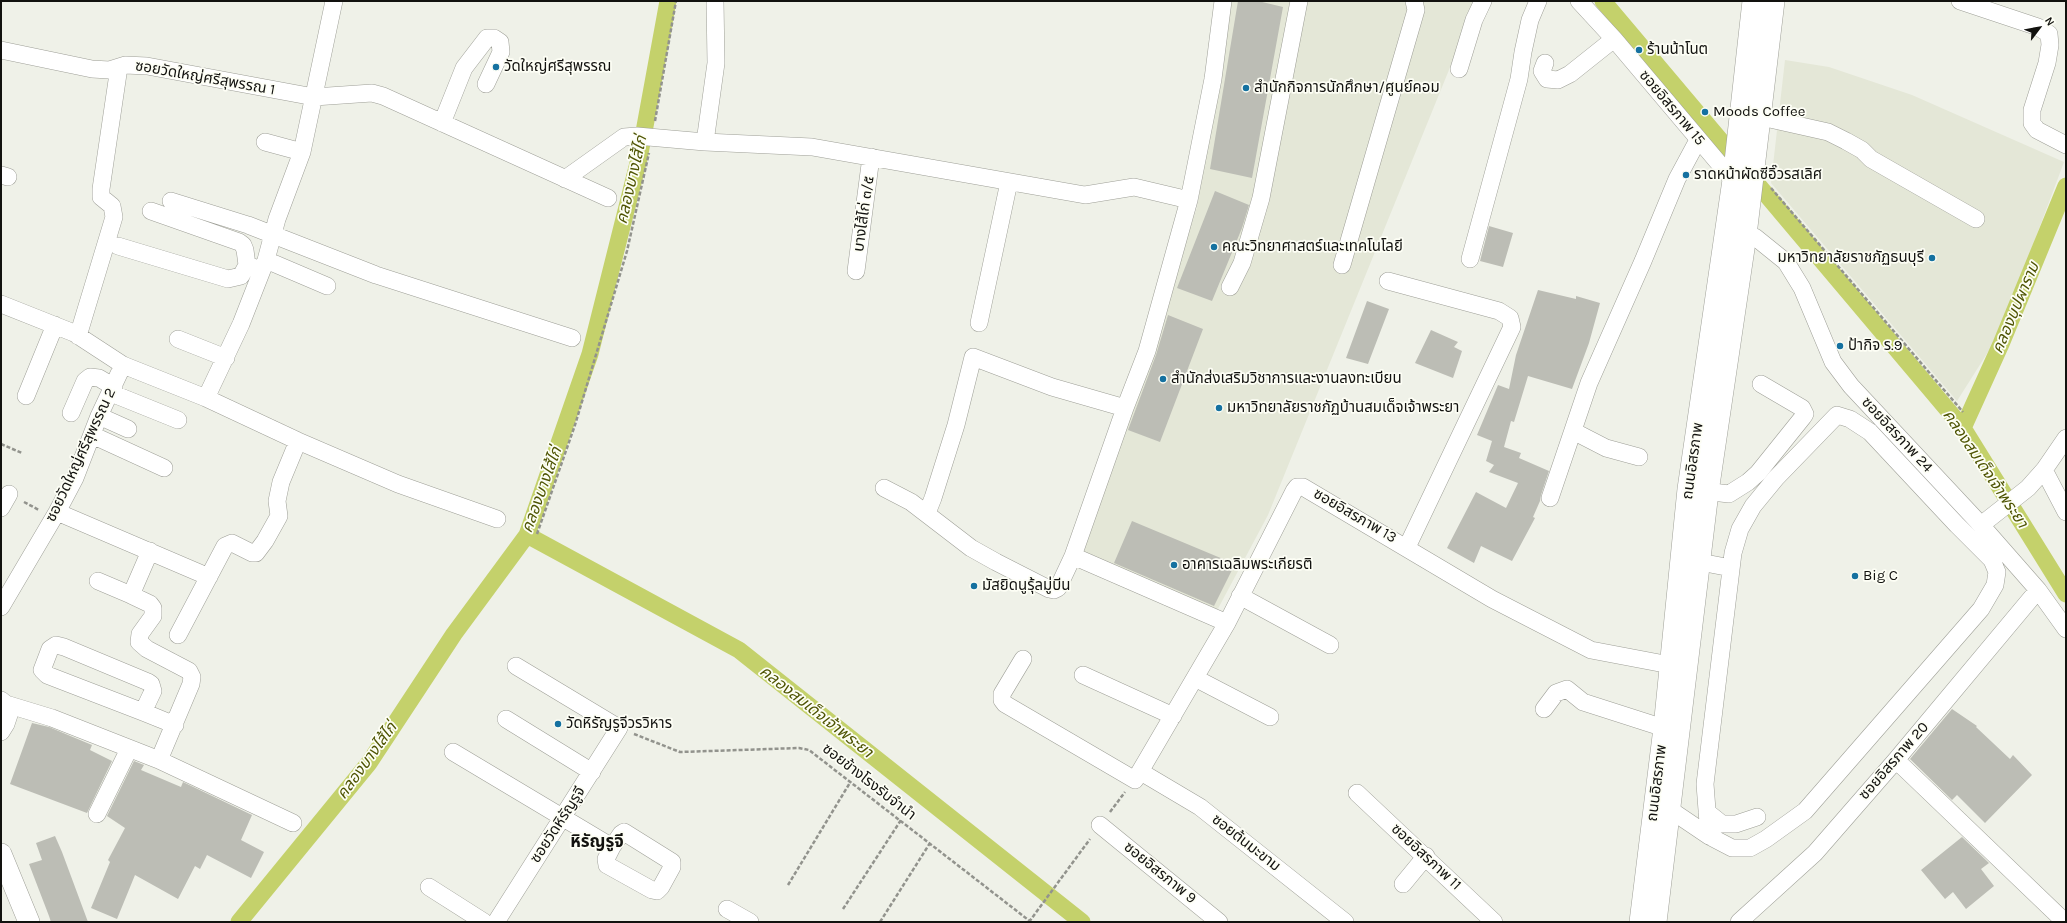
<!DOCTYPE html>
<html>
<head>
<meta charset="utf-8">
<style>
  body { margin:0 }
  #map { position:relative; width:2067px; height:923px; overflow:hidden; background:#eff1e8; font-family:Karla,sans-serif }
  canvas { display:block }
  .frame { position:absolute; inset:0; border:2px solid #12120f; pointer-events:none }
  .north { position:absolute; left:2019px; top:8px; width:40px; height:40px; -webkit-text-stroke:3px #fdfef5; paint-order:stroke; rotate:58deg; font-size:11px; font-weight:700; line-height:16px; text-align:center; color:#12120f }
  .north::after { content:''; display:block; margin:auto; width:14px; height:18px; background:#12120f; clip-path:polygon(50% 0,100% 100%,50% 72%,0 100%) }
</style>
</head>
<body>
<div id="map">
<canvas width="2067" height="923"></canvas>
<div class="frame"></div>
<div class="north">N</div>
</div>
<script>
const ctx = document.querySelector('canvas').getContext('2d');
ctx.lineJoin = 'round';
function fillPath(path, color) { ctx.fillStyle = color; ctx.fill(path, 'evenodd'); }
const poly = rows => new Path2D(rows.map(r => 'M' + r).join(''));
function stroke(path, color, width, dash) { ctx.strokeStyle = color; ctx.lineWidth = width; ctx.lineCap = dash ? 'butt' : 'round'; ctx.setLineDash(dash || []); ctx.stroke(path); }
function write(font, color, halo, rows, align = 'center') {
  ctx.font = font + ' Karla,"Noto Sans Thai",sans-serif'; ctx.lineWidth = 3.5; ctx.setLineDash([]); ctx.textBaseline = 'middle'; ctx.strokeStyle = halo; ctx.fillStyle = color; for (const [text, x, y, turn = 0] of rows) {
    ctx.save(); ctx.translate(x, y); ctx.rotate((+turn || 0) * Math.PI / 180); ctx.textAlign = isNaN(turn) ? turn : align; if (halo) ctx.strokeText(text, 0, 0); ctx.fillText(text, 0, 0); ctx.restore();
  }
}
fillPath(poly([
  [1229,1,1477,1,1268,515,1213,618,1071,554,1167,300,1197,207],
  [1785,60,1829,67,1912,95,2064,162,2000,333,1957,401,1771,183]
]), '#e4e7d7');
stroke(poly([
  [1603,1,1963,428,2066,594],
  [1963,428,2001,344,2066,186],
  [527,535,739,650,1082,922],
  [239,922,369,763,454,634,527,535,590,354,639,159,668,1]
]), '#c4d16b', 17);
fillPath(poly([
  [1238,1,1258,1,1283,7,1252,178,1210,169],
  [1215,191,1249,205,1242,228,1212,301,1177,288],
  [1489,226,1513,233,1503,267,1480,261],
  [1538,290,1576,299,1576,296,1600,303,1589,343,1572,389,1528,376,1514,422,1511,421,1504,447,1521,453,1519,458,1549,471,1541,495,1540,501,1533,517,1535,518,1512,561,1481,546,1474,563,1447,548,1476,492,1506,508,1518,483,1489,472,1494,465,1486,461,1492,441,1477,435,1498,385,1509,389,1516,355],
  [1367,301,1389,309,1368,364,1346,358],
  [1168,315,1203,329,1160,442,1128,430,1156,355],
  [1431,330,1458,342,1454,347,1462,351,1453,378,1415,363],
  [1132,521,1235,564,1214,606,1114,563],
  [1952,709,1977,726,1976,727,2010,759,2013,755,2032,775,1985,823,1957,795,1952,800,1910,759],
  [32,723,49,727,92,745,90,750,112,761,87,813,10,784],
  [134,761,144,765,141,770,181,787,183,782,252,815,241,840,264,852,251,878,207,855,200,869,195,866,178,899,135,875,117,919,91,908,110,862,108,860,125,828,107,816],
  [55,836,62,852,88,922,51,922,49,916,29,864,42,860,36,843],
  [1962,837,1989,863,1981,869,1994,886,1966,909,1953,892,1945,899,1921,870]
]), '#bcbdb5');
const minor = poly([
  [1579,1,1614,39,1733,180],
  [1960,1,2038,27,2049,34,2050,45,2047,63,2032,110,2032,123,2037,130,2066,145],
  [1,50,92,69,109,70,125,65,147,66,314,97,372,93,383,96,608,198],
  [1545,63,1542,71,1547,79,1558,80,1570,74,1614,39],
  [1459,69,1474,20,1483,1],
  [1761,117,1828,132,1846,141,1862,150,1871,159,1976,219],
  [442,123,464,68,487,38,494,38,500,42,501,52,486,84],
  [265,142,302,152],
  [705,142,716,63,715,1],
  [1,175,8,177],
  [565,179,624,137,637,136,705,142,812,147,1085,195,1134,187,1189,200],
  [171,201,248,225,376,275,572,338],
  [151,211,239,242,243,245,245,250,247,265],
  [1746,235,1755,237,1786,262,1802,288,1833,362,1851,386,1981,525,2038,590,2066,629],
  [118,246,228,279,241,276,247,265,261,270],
  [1470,259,1519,79,1523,52,1530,20,1538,1],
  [266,260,327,286],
  [1342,265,1416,10,1414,1],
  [856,271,871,157],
  [1388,281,1499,311,1510,318,1512,327,1407,547],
  [1230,287,1242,263,1261,198,1299,1],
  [1,304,74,333,123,365,206,398,298,441,398,484,497,519],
  [979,323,1009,182],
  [78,336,114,217,112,206,101,197,101,189,119,67],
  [178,339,226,358],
  [111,393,178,420],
  [26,396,55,325],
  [206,398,241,324,266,260,277,219,302,152,334,1],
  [71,413,85,381,90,377,99,378,114,387],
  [99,416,128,429],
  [1573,431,1606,448,1639,457],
  [92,435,164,468],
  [2044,470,2066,512],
  [884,488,911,502,971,548,996,562,1049,589,1054,590,1058,588,1073,556,1125,408,1147,351,1189,200,1213,79,1223,1],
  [1696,490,1729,494,1748,482,1758,473,1803,417,1805,414,1802,408,1761,384],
  [1550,498,1589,383,1643,261,1677,179,1698,140],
  [1,508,9,494],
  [57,512,209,577],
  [927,513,933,498,956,425,973,357,1052,387,1125,408],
  [1981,525,2028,488,2044,470,2066,438],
  [150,551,131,595,150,604,153,608,153,616,140,634,139,642,147,649,189,671,192,677,191,684,159,760],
  [1073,556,1227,623],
  [1700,562,1731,568],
  [98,581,131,595],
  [1240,596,1330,645],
  [1,607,57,512,75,478,99,416,123,365],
  [178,635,225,546,232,543,252,553,256,553,265,541,279,516,277,501,281,482,298,441],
  [1023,659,1002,694,1002,700,1005,704,1135,780,1227,623,1294,491,1297,487,1303,487,1492,599,1591,650,1670,665],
  [1083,675,1173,716],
  [1195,678,1270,717],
  [1,700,6,704,9,715,6,724,1,732],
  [6,704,52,718,159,760,293,823],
  [1544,709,1556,693,1567,689,1583,702,1664,728],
  [143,712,153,691,151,684,148,682,64,647,56,645,50,649,42,670,47,675,143,712,175,725],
  [506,719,592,772],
  [453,752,612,847],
  [1896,760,2065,922],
  [1141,772,1200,807,1345,922],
  [1357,793,1494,922],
  [1669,809,1709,836,1732,848,1750,848,1766,839,1805,811,1981,609,1995,585,1997,572,1992,560,1957,525,1870,432,1850,419,1837,415,1776,478,1753,506,1740,529,1733,553,1705,784,1709,836],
  [1707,812,1722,824,1736,824,1757,817],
  [97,814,129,749],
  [1100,825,1219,922],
  [624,832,672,862,672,867,661,887,657,891,652,890,607,865,606,859,612,847,621,834,624,832],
  [1403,884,1426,856],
  [429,887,484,922],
  [727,909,750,922],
  [496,922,619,728,516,666],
  [1739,922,1815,853,1896,760,2038,590]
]);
const major = poly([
  [1,854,29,922],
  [1640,922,1664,728,1688,489,1733,180,1753,1],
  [1656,922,1708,492,1746,235,1774,1]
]);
stroke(minor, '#9e9f97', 18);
stroke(major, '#9e9f97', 22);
stroke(poly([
  [655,121,676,1],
  [1771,188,1963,412],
  [1,444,22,453],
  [24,502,39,510],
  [537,534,575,425,627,251,649,153],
  [634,734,680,752,799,748,809,750,1031,922],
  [1110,812,1125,792],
  [788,885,851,781],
  [843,909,901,820],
  [880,922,930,843],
  [1029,922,1090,839]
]), '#92938d', 2.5, [4, 2]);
stroke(minor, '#fff', 17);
stroke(major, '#fff', 21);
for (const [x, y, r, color] of [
  [1639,50,4,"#1571a0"],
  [496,67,4,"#1571a0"],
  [1246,88,4,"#1571a0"],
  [1705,112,4,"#1571a0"],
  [1686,175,4,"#1571a0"],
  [1214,247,4,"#1571a0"],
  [1932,258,4,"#1571a0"],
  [1840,346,4,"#1571a0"],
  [1163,379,4,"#1571a0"],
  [1219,408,4,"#1571a0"],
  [1174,565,4,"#1571a0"],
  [1855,576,4,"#1571a0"],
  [974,586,4,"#1571a0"],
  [558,724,4,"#1571a0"]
]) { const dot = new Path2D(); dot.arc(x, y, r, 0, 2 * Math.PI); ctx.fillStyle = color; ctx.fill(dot); stroke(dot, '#fdfef5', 1.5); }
write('15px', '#12120f', '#fdfef5', [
  ["ร้านน้าโนต",1647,50],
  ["วัดใหญ่ศรีสุพรรณ",504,67],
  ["สำนักกิจการนักศึกษา/ศูนย์คอม",1254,88],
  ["Moods Coffee",1713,112],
  ["ราดหน้าผัดซีอิ๊วรสเลิศ",1694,175],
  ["คณะวิทยาศาสตร์และเทคโนโลยี",1222,247],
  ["มหาวิทยาลัยราชภัฏธนบุรี",1924,258,"right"],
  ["ป้ากิจ ร.9",1848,346],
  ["สำนักส่งเสริมวิชาการและงานลงทะเบียน",1171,379],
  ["มหาวิทยาลัยราชภัฏบ้านสมเด็จเจ้าพระยา",1227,408],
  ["อาคารเฉลิมพระเกียรติ",1182,565],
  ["Big C",1863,576],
  ["มัสยิดนูรุ้ลมู่บีน",982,586],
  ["วัดหิรัญรูจีวรวิหาร",566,724]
], 'left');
write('15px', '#12120f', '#fdfef5', [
  ["ซอยวัดใหญ่ศรีสุพรรณ 1",205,78,10],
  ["ซอยอิสรภาพ 15",1672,108,50],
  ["บางไส้ไก่ ๓/๕",864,214,-82],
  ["ซอยอิสรภาพ 24",1897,435,47],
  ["ซอยวัดใหญ่ศรีสุพรรณ 2",81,455,-65],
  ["ถนนอิสรภาพ",1693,461,-82],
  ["ซอยอิสรภาพ 13",1355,516,30],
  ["ซอยอิสรภาพ 20",1894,761,-49],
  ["ซอยข้างโรงรับจำนำ",869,782,38],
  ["ถนนอิสรภาพ",1657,783,-83],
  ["ซอยวัดหิรัญรูจี",558,825,-57],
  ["ซอยต้นมะขาม",1246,843,38],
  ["ซอยอิสรภาพ 11",1426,857,43],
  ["ซอยอิสรภาพ 9",1160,873,39]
]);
write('italic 16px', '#4e5403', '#fdfef5', [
  ["คลองบางไส้ไก่",632,180,-77],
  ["คลองบุปผาราม",2016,308,-67],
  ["คลองสมเด็จเจ้าพระยา",1985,469,56],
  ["คลองบางไส้ไก่",542,490,-70],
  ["คลองสมเด็จเจ้าพระยา",816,712,38],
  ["คลองบางไส้ไก่",367,761,-54]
]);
write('bold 17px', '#12120f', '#fdfef5', [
  ["หิรัญรูจี",597,842]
]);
</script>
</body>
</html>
